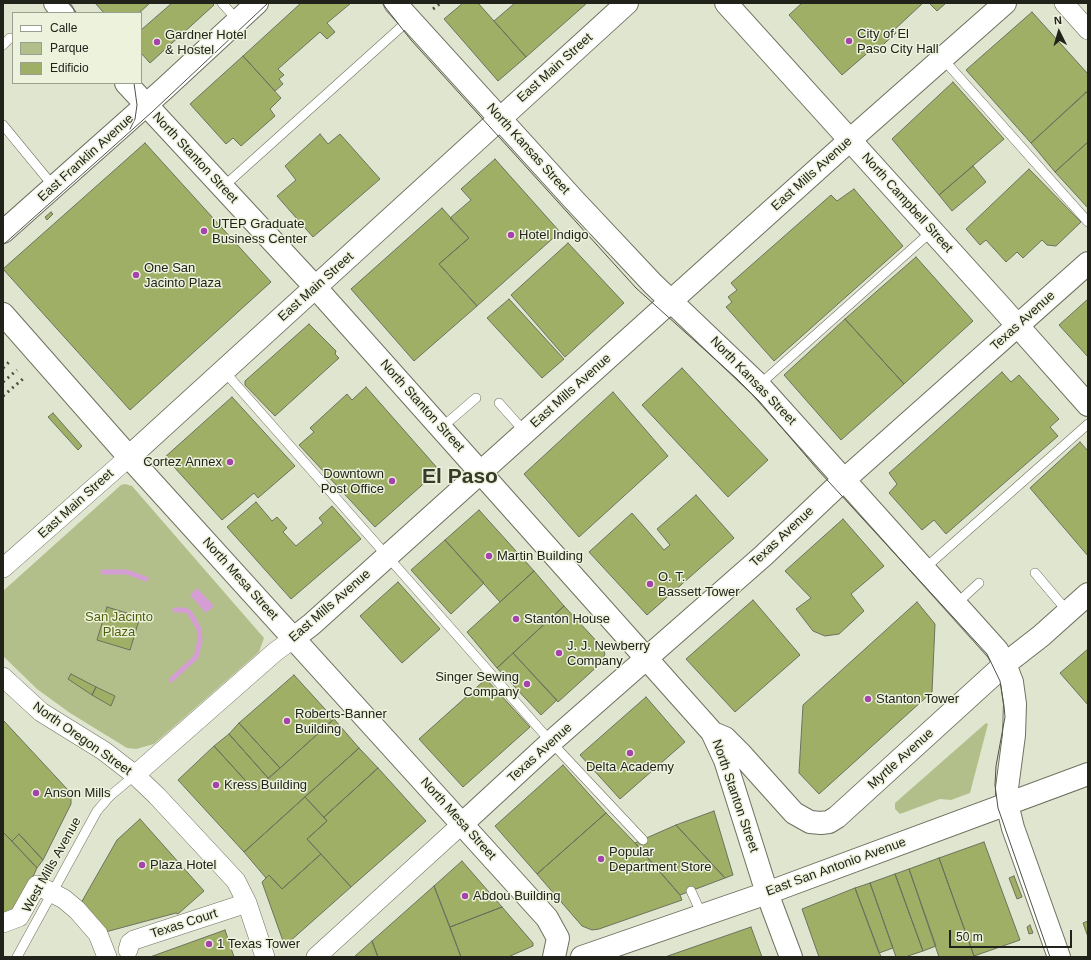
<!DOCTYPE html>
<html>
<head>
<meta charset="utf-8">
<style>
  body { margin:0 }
  #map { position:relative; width:1091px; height:960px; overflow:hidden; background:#e0e5cf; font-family:Arial,sans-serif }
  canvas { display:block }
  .frame { position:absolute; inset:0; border:4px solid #21231b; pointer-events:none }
  .legend { position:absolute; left:12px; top:12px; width:130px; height:72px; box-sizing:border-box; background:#edf2dc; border:1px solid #9b9f8f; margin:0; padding:5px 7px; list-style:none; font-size:12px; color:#21231b }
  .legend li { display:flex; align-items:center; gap:8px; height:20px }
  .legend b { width:20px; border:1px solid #9b9f8f }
  .north { position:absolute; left:1039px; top:12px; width:40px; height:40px; -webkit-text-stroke:3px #edf2dc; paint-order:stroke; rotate:355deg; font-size:11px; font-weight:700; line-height:16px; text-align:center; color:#21231b }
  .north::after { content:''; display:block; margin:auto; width:14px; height:18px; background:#21231b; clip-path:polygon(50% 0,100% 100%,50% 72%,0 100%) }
  .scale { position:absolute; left:949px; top:930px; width:123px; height:18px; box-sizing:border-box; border:2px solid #21231b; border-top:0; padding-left:5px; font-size:12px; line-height:14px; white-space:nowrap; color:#21231b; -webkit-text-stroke:3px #edf2dc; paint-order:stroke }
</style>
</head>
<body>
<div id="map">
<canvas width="1091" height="960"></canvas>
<div class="frame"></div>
<ul class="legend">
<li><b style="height:5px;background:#fff"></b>Calle</li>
<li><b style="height:11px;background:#b3bf8a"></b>Parque</li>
<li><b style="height:11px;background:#9faf66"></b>Edificio</li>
</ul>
<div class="north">N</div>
<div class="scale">50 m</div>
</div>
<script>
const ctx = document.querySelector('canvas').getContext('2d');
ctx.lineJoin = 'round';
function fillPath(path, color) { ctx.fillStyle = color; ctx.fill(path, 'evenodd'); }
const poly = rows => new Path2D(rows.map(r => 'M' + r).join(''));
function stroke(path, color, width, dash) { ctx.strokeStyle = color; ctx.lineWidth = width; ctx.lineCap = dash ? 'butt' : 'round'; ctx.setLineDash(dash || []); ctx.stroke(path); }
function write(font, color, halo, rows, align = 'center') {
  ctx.font = font + ' Arial,sans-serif'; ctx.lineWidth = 3; ctx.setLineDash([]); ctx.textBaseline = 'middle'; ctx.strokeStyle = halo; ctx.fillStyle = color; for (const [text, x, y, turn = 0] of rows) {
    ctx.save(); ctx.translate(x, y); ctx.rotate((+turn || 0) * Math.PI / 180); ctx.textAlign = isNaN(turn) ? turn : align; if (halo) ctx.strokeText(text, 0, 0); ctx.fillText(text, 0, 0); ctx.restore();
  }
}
fillPath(poly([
  [125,484,132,486,264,638,259,652,154,744,136,749,127,748,70,713,37,689,3,656,3,591,121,485],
  [986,723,988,724,970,793,951,800,940,799,900,814,895,809,895,803]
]), '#b3bf8a');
fillPath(poly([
  [197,588,214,606,206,613,190,595]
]), '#d49ed5');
stroke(poly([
  [103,572,127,572,146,579],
  [171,680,196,657,200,640,199,629,190,613,185,610,175,610]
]), '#d49ed5', 5);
const building = poly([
  [95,3,150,3,139,13,104,13,95,3],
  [172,3,212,3,214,5,150,63,141,53,141,30,172,3],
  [301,3,351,3,327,23,335,32,327,39,320,32,278,69,284,75,279,79,283,84,275,91,243,56,301,3],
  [463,3,478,3,526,57,498,81,444,19,463,3],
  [515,3,587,3,526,57,494,21,515,3],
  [802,3,923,3,894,30,896,33,875,52,872,49,842,75,789,15,802,3],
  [929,3,946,3,937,11,929,3],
  [1032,12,1088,74,1088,91,1031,143,966,70,1032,12],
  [243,56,281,98,270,109,275,116,241,146,233,138,226,144,190,104,243,56],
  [953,82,1004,139,939,195,892,139,953,82],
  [1086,92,1088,94,1088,142,1055,172,1031,143,1086,92],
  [320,134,328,144,340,134,380,179,313,237,277,196,296,180,285,166,320,134],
  [1088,142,1088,208,1055,172,1088,142],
  [145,143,271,282,130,410,3,269,145,143],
  [495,159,560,232,477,306,439,264,469,238,450,218,471,200,461,189,495,159],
  [973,166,986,182,952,211,939,195,973,166],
  [1029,169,1081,222,1056,246,1047,245,1042,240,1023,258,1017,252,1006,262,986,240,980,245,966,229,1029,169],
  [854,189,903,246,774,361,726,307,732,302,728,297,737,290,731,283,831,195,837,201,854,189],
  [442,208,469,238,439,264,477,306,414,361,351,289,442,208],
  [51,212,53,214,47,220,45,217,51,212],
  [568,243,624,303,565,357,511,295,568,243],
  [916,257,973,321,904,384,845,319,916,257],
  [509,299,564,359,542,378,487,318,509,299],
  [1088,299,1088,357,1059,325,1088,299],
  [845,319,904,384,841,440,784,375,845,319],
  [309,324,336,351,335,354,339,358,275,416,245,385,245,381,309,324],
  [682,368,768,460,728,497,642,405,682,368],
  [1002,372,1011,382,1019,375,1059,419,1050,427,1058,436,946,534,934,520,922,530,889,493,897,484,889,473,1002,372],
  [366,387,439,470,375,527,299,445,314,432,310,428,347,394,352,400,366,387],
  [613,392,668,456,579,537,524,474,613,392],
  [232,397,295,466,258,498,254,493,222,520,165,457,232,397],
  [53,413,82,446,78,450,48,417,53,413],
  [1080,442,1088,451,1088,556,1030,488,1080,442],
  [696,495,734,538,647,615,589,552,632,513,664,550,670,545,657,529,696,495],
  [256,502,272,521,277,517,287,528,283,532,296,546,323,523,319,518,332,506,361,539,291,599,227,527,256,502],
  [479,510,534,571,500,602,445,540,479,510],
  [843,519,884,566,851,594,864,611,839,634,825,636,813,631,796,609,811,598,785,571,843,519],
  [445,540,484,583,451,614,411,570,445,540],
  [534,571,564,606,497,668,467,632,534,571],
  [398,582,440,629,402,663,360,616,398,582],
  [753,600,800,655,735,712,686,659,753,600],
  [917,602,935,624,932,692,819,794,799,773,803,705,917,602],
  [564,606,602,647,605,654,601,663,558,702,513,653,564,606],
  [107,607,140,617,130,650,97,640,107,607],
  [1088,649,1088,705,1060,673,1088,649],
  [513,653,557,700,541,715,497,668,513,653],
  [71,674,96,687,92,695,68,679,71,674],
  [294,675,334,719,280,768,239,723,294,675],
  [486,679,530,727,463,787,419,739,486,679],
  [96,687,115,696,111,706,92,695,96,687],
  [646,697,685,742,620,799,580,755,646,697],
  [334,719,359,748,244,852,178,780,214,746,255,791,334,719],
  [3,720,68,790,71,797,71,804,43,860,19,834,12,841,3,832,3,720],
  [239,723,280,768,268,778,229,734,239,723],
  [229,734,268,778,255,791,214,746,229,734],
  [359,748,378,768,324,817,305,797,359,748],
  [563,765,606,813,537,874,495,826,563,765],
  [378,768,426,821,351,887,307,839,327,821,324,817,378,768],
  [305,797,327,821,307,839,321,854,282,889,269,875,266,878,244,852,305,797],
  [714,811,733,875,725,878,676,825,714,811],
  [606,813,635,843,680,895,682,900,599,929,592,930,582,926,537,874,606,813],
  [140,819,204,891,178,914,176,913,98,934,77,910,117,840,140,819],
  [676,825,725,878,680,895,635,843,676,825],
  [3,832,37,868,20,904,3,916,3,832],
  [19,834,43,860,37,868,12,841,19,834],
  [984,842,1020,940,974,956,939,858,984,842],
  [321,854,351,887,289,942,283,941,262,882,269,875,282,889,321,854],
  [939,858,974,956,971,957,939,957,909,869,939,858],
  [462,861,502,907,450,927,434,886,462,861],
  [909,869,936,946,923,951,895,874,909,869],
  [895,874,923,951,905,957,896,957,870,883,895,874],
  [1014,876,1022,897,1017,899,1009,878,1014,876],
  [870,883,893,948,879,953,855,888,870,883],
  [434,886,461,957,378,957,372,941,434,886],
  [855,888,881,957,819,957,802,909,855,888],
  [502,907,533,943,533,946,508,957,461,957,450,927,502,907],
  [1088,921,1088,937,1083,923,1088,921],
  [1030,925,1033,933,1029,934,1027,927,1030,925],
  [751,927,762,957,665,957,751,927],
  [225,930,234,957,150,957,225,930],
  [372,941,378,957,354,957,372,941]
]);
fillPath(building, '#9faf66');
stroke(building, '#6c715e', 1);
const lane = poly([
  [222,3,238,21],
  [3,45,10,38],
  [943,59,1088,222],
  [3,125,54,187],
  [223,187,410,19],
  [224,371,551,742,643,840],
  [759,385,932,231],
  [499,403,525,432],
  [441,428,476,398],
  [924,569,1088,424],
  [1035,573,1068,612],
  [956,604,979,583],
  [691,891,702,915],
  [17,957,97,811,110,796,135,775]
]);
const street = poly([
  [1064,3,1088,30],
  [3,568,129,457],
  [3,677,41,712,104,751,135,775,157,796,236,881,247,903,265,957],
  [135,775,275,652,294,638],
  [3,923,19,917,37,885,64,899,77,910,98,934,107,957],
  [128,950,130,943,134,940,247,903],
  [316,957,462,824]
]);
const secondary = poly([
  [55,3,63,13],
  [395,3,574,200,653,284,759,385,997,650,1005,664,1012,682,1015,704,1014,735,1007,788,1007,804,1013,828,1059,957],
  [726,3,1001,307,1088,405],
  [126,83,316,288,712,732,725,760,767,893,791,957],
  [3,232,164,89,257,3],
  [3,314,129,457,547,918,558,938,554,957],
  [129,457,627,3],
  [294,638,312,624,850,140,1005,3],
  [713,733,725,738,741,754,794,813,810,822,821,823,829,822,837,817,1005,664,1041,636,1088,594],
  [462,824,551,742,763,556,835,488,1088,263],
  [582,957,767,893,1088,774]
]);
stroke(lane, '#6d715e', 10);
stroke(street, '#6d715e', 20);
stroke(secondary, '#6d715e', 24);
stroke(lane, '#fff', 9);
stroke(street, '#fff', 19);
stroke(secondary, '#fff', 22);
stroke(poly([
  [68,3,77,13],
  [382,3,411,40,636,288,736,378,760,402,818,470,987,654,1000,681,1004,706,1005,717,996,766,995,785,998,808,1050,957],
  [130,129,135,119,137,105,134,83],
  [3,245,152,112,268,3]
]), '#4f5247', 1);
stroke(poly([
  [433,9,441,3],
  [3,368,9,362],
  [3,382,17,370],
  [3,396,24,378]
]), '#4f5247', 3, [2, 4]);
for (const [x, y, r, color] of [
  [849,41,4,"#a543aa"],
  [157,42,4,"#a543aa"],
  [204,231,4,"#a543aa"],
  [511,235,4,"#a543aa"],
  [136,275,4,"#a543aa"],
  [230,462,4,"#a543aa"],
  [392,481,4,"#a543aa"],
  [489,556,4,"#a543aa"],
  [650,584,4,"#a543aa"],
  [516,619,4,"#a543aa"],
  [559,653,4,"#a543aa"],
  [527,684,4,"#a543aa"],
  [868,699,4,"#a543aa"],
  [287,721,4,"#a543aa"],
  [630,753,4,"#a543aa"],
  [216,785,4,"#a543aa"],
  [36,793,4,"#a543aa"],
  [601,859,4,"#a543aa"],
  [142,865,4,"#a543aa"],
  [465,896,4,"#a543aa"],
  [209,944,4,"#a543aa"]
]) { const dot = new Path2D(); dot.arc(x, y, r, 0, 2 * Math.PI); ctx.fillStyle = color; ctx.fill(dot); stroke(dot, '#edf2dc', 1.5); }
write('13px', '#21231b', '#edf2dc', [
  ["City of El",857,34],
  ["Paso City Hall",857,49],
  ["Gardner Hotel",165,35],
  ["& Hostel",165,50],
  ["UTEP Graduate",212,224],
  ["Business Center",212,239],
  ["Hotel Indigo",519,235],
  ["One San",144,268],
  ["Jacinto Plaza",144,283],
  ["Cortez Annex",222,462,"right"],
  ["Downtown",384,474,"right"],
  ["Post Office",384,489,"right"],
  ["Martin Building",497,556],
  ["O. T.",658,577],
  ["Bassett Tower",658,592],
  ["Stanton House",524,619],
  ["J. J. Newberry",567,646],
  ["Company",567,661],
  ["Singer Sewing",519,677,"right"],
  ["Company",519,692,"right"],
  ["Stanton Tower",876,699],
  ["Roberts-Banner",295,714],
  ["Building",295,729],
  ["Delta Academy",630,767,"center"],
  ["Kress Building",224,785],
  ["Anson Mills",44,793],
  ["Popular",609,852],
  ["Department Store",609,867],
  ["Plaza Hotel",150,865],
  ["Abdou Building",473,896],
  ["1 Texas Tower",217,944]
], 'left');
write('13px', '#21231b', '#edf2dc', [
  ["East Main Street",555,68,-42],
  ["North Kansas Street",528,149,48],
  ["East Franklin Avenue",86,158,-42],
  ["North Stanton Street",195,158,47],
  ["East Mills Avenue",812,174,-42],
  ["North Campbell Street",907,203,48],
  ["East Main Street",316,287,-42],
  ["Texas Avenue",1023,321,-42],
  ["North Kansas Street",753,381,46],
  ["East Mills Avenue",571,391,-42],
  ["North Stanton Street",422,406,48],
  ["East Main Street",76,504,-42],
  ["Texas Avenue",782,537,-43],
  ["North Mesa Street",240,579,48],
  ["East Mills Avenue",330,606,-41],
  ["North Oregon Street",82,739,35],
  ["Texas Avenue",540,753,-42],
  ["Myrtle Avenue",901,759,-42],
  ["North Stanton Street",735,796,71],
  ["North Mesa Street",458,819,48],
  ["West Mills Avenue",52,865,-61],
  ["East San Antonio Avenue",836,867,-20],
  ["Texas Court",184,924,-18]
]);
write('13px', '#515e08', '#edf2dc', [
  ["San Jacinto",119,617],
  ["Plaza",119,632]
]);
write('bold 21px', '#363a28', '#edf2dc', [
  ["El Paso",460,477]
]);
</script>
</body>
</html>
